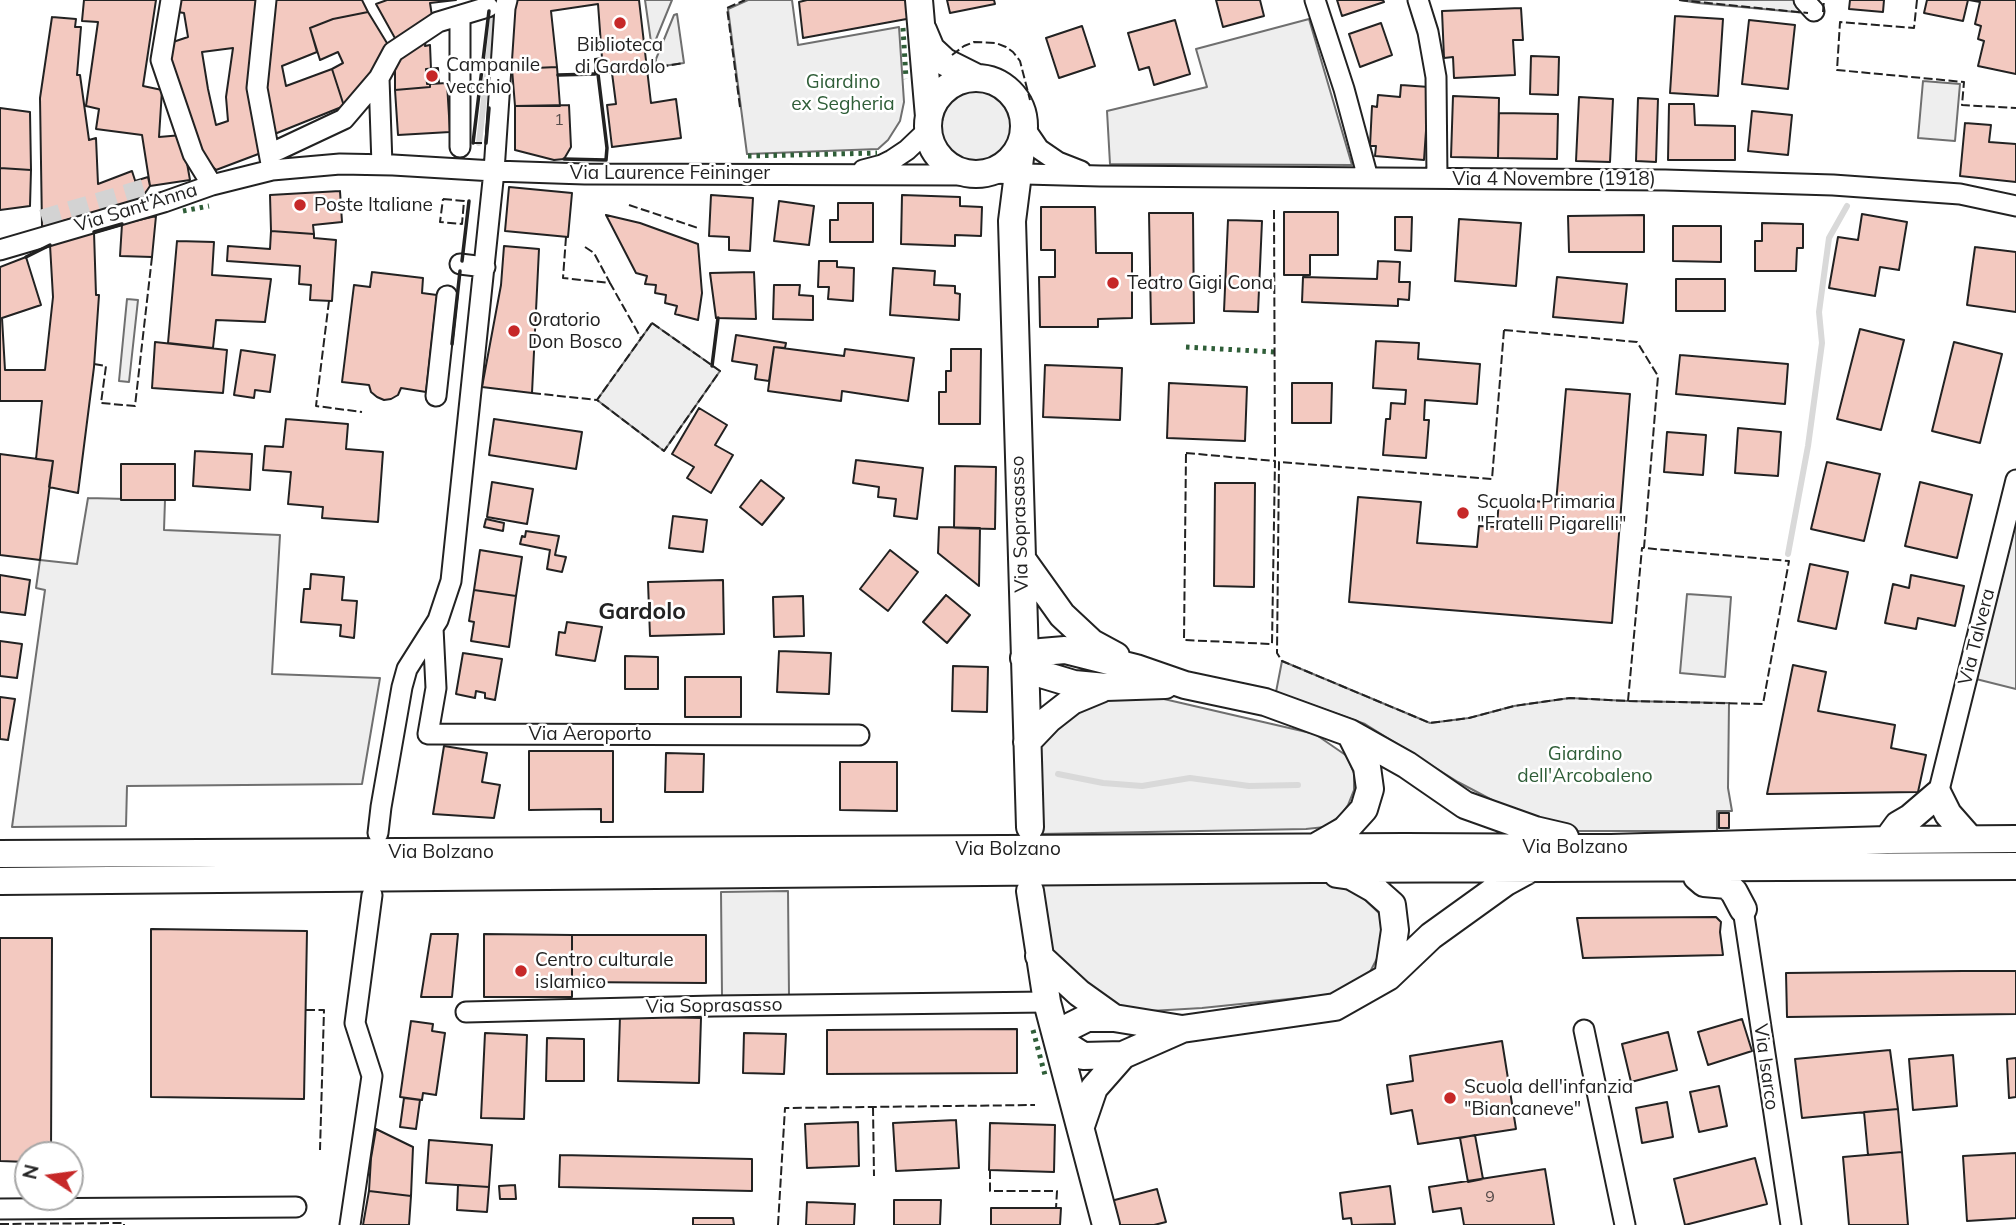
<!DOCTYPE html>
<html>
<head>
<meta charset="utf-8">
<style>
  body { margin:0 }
  #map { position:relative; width:2016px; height:1225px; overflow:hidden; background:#fff; font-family:Mulish,sans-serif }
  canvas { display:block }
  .north { position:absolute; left:14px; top:1141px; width:70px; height:70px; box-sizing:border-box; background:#fff; border:2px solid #a7a7a7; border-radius:50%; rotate:283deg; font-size:19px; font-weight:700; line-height:28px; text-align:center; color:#222 }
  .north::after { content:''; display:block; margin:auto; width:24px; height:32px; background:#c62828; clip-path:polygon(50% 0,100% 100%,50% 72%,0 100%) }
</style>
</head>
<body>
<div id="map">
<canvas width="2016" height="1225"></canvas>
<div class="north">N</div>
</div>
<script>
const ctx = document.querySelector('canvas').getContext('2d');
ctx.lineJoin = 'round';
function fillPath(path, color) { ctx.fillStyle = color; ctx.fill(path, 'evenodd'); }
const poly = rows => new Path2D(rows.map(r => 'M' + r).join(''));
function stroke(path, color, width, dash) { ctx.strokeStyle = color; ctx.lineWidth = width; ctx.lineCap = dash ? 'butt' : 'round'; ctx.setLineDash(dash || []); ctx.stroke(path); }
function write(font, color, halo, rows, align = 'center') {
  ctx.font = font + ' Mulish,sans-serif'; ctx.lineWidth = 5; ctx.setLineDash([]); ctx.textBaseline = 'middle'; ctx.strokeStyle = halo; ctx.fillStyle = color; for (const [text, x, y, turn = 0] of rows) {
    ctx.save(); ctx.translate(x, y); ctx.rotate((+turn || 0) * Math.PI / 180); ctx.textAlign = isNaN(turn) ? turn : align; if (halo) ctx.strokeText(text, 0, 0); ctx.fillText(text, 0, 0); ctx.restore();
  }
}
const green = poly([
  [645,0,672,0,652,49,645,0],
  [748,0,792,0,798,45,899,27,904,102,900,121,888,140,878,149,747,154,728,9,748,0],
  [1680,0,1795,0,1806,13,1698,3,1680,0],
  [677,14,684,63,656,67,656,59,674,15,677,14],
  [1309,19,1352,165,1110,164,1107,111,1207,87,1196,49,1309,19],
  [1923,81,1960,84,1955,141,1918,138,1923,81],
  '938 126a37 37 0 1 1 74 0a37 37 0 1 1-74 0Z',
  [127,299,138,300,129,382,119,381,127,299],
  [652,323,720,371,664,451,597,400,652,323],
  [88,498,165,500,164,530,280,535,272,674,380,678,362,784,127,786,126,826,12,827,45,590,36,588,40,560,77,564,88,498],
  [2016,522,2016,689,1976,679,2016,522],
  [1687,594,1731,597,1725,677,1680,673,1687,594],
  [1282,661,1430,723,1469,718,1514,706,1570,698,1628,701,1729,703,1728,788,1732,811,1717,811,1717,831,1572,831,1511,810,1458,782,1365,724,1276,692,1282,661],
  [1112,694,1151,696,1315,734,1347,756,1354,773,1354,790,1348,805,1341,815,1325,827,1306,829,1040,834,1038,746,1075,709,1112,694],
  [1324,880,1360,895,1380,914,1386,941,1370,972,1337,994,1202,1008,1116,1013,1050,954,1041,885,1324,880],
  [788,891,789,996,722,996,721,892,788,891]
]);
fillPath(green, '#eee');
stroke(green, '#6f6f6f', 2);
stroke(poly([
  [479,143,494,9,496,0],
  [1788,554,1808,446,1822,343,1819,312,1829,238,1847,206],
  [1058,774,1103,783,1142,786,1190,778,1249,786,1298,785]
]), '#d9d9d9', 6);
const building = poly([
  [84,0,156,0,143,86,162,90,159,137,182,135,190,180,150,186,142,135,96,129,99,109,86,106,98,22,82,21,84,0],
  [179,0,261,0,261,153,216,170,200,154,166,60,170,43,188,37,184,13,178,12,179,0],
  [233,48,226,97,228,121,216,125,208,89,202,52,233,48],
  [275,0,362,0,368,12,333,19,310,28,317,52,282,66,286,86,332,69,344,106,272,135,264,93,275,0],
  [387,0,456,0,430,3,432,16,396,40,376,4,387,0],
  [514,0,639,0,647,69,595,74,595,59,602,58,598,4,551,11,557,67,512,69,511,12,514,0],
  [807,0,910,0,912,18,803,38,799,2,807,0],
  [947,0,994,0,995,4,950,13,947,0],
  [1216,0,1260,0,1264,16,1223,27,1216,0],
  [1337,0,1383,0,1384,2,1342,16,1337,0],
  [1850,0,1884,0,1883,12,1849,9,1850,0],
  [1927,0,1968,0,1963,21,1924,13,1927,0],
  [1969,0,2016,0,2016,74,1978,66,1984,41,1978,39,1981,26,1975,24,1980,2,1969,0],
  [1521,8,1523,40,1513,40,1515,75,1454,78,1453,57,1444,58,1442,11,1521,8],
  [368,12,390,48,344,106,332,69,343,63,338,52,320,60,310,28,333,19,368,12],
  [1675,16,1723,19,1718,96,1670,93,1675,16],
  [52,17,76,19,75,27,81,27,77,75,80,75,89,140,96,138,98,184,132,171,141,199,42,227,40,98,52,17],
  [1175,20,1190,74,1154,85,1149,67,1139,70,1128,33,1175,20],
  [1749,20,1795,25,1788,89,1742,84,1749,20],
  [1381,23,1392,55,1360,67,1349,34,1381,23],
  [1082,26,1095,66,1059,78,1046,38,1082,26],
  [426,38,425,46,430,45,431,69,426,69,427,84,430,84,430,87,395,90,395,55,426,38],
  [1531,56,1559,57,1558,95,1530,94,1531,56],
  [557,67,560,106,515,106,512,69,557,67],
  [438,68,439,83,427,84,426,69,438,68],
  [647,69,651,103,676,99,681,138,612,147,607,105,616,104,612,73,647,69],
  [447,83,450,132,398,135,395,90,430,87,430,84,447,83],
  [1401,85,1429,87,1424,160,1375,156,1376,146,1370,146,1372,106,1377,107,1378,95,1400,97,1401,85],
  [1453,96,1499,98,1498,158,1451,157,1453,96],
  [1579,97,1613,99,1610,162,1576,161,1579,97],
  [1638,98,1658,99,1656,162,1636,161,1638,98],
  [1669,104,1694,104,1695,125,1735,126,1735,160,1668,160,1669,104],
  [569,105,571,147,564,159,554,160,515,150,515,106,569,105],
  [0,108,30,112,31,170,0,168,0,108],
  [1752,111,1792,115,1788,155,1748,151,1752,111],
  [1499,113,1558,114,1557,159,1498,158,1499,113],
  [1965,123,1991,125,1989,142,2016,144,2016,182,1960,176,1965,123],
  [0,168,31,170,30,206,0,210,0,168],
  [148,177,150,186,141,199,135,181,148,177],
  [509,187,572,193,568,237,505,231,509,187],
  [340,191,342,222,313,225,314,234,271,231,270,195,340,191],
  [711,195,753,198,750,251,729,250,729,237,709,236,711,195],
  [902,195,960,197,960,206,982,207,981,236,955,235,955,246,901,244,902,195],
  [779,201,814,206,809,245,774,241,779,201],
  [838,203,873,203,873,242,830,242,830,220,838,220,838,203],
  [1041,207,1095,207,1096,253,1132,253,1132,318,1098,319,1098,327,1040,327,1039,277,1055,277,1055,250,1041,250,1041,207],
  [1284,212,1338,212,1338,255,1310,255,1310,275,1284,275,1284,212],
  [1149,213,1193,213,1194,323,1151,324,1149,213],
  [1862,214,1907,222,1899,270,1880,267,1875,296,1829,288,1838,237,1858,240,1862,214],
  [606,215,640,223,698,244,702,293,698,320,675,314,677,306,665,303,666,295,655,293,656,285,645,284,647,276,636,273,606,215],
  [1644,215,1644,252,1569,252,1568,216,1644,215],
  [156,216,152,257,120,256,122,224,156,216],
  [1395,217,1412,217,1411,251,1395,250,1395,217],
  [1459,219,1521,223,1516,286,1455,281,1459,219],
  [1228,220,1262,221,1258,312,1224,311,1228,220],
  [1762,223,1803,224,1803,248,1797,248,1796,271,1755,271,1755,241,1762,241,1762,223],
  [1673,226,1721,226,1721,262,1673,261,1673,226],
  [271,231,314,234,314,238,336,240,332,301,310,300,311,285,299,284,300,266,227,261,228,246,270,249,271,231],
  [94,232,96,295,99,295,94,367,78,493,49,487,53,461,36,459,42,401,0,401,0,267,26,257,41,305,2,318,5,370,45,370,53,297,50,245,94,232],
  [177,241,214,242,212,275,271,279,265,322,216,320,213,348,168,343,177,241],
  [504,246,539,249,532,393,482,387,501,285,504,246],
  [1975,247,2016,252,2016,312,1967,305,1975,247],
  [819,261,837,261,837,267,854,268,853,301,828,299,829,287,818,287,819,261],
  [1378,261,1400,262,1399,282,1410,282,1409,300,1398,299,1398,306,1302,302,1303,277,1377,279,1378,261],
  [893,268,935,271,934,285,955,286,955,293,960,294,959,320,890,315,893,268],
  [372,272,423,278,422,293,437,295,426,392,401,388,398,395,391,399,384,400,377,397,371,392,369,385,342,382,354,285,370,287,372,272],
  [754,272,756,319,716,318,710,273,754,272],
  [1557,277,1627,284,1623,323,1553,317,1557,277],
  [1676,279,1725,279,1725,311,1676,311,1676,279],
  [774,285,800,285,799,295,813,296,813,320,773,319,774,285],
  [1860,329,1904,340,1881,430,1837,419,1860,329],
  [736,335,786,343,785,348,774,347,769,381,755,379,757,365,732,361,736,335],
  [1376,341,1419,343,1418,359,1480,364,1477,404,1425,400,1424,420,1429,420,1426,458,1383,455,1386,419,1390,419,1391,403,1405,404,1406,390,1373,388,1376,341],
  [155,342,227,350,223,393,152,388,155,342],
  [1954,342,2002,354,1980,443,1932,431,1954,342],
  [774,347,844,356,845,349,914,358,908,401,842,391,841,401,768,391,774,347],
  [951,349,981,349,980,424,939,424,939,392,946,392,946,371,951,371,951,349],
  [241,350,275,355,270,392,255,390,254,398,234,395,241,350],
  [1680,355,1788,364,1785,404,1676,394,1680,355],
  [1045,365,1122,368,1120,420,1043,417,1045,365],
  [1169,383,1247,387,1245,441,1167,438,1169,383],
  [1292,383,1332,383,1331,423,1292,423,1292,383],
  [1566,389,1630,394,1612,623,1349,602,1358,497,1421,502,1417,543,1477,547,1479,526,1497,527,1499,498,1556,503,1566,389],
  [699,408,727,425,715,445,733,455,711,493,687,478,694,467,672,454,699,408],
  [286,419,348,424,346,449,383,452,378,522,322,518,323,507,288,504,291,472,263,470,265,446,283,447,286,419],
  [494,419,582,432,576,469,489,455,494,419],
  [1738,428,1781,432,1778,476,1735,473,1738,428],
  [1667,432,1706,435,1703,475,1664,472,1667,432],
  [195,451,252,454,250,490,193,486,195,451],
  [0,454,53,461,40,560,0,555,0,454],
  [856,460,923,468,917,519,894,516,896,499,878,497,879,487,853,483,856,460],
  [1827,462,1880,474,1864,541,1811,529,1827,462],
  [121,464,175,464,175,500,121,500,121,464],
  [955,466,996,467,995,529,954,528,955,466],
  [761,480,784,498,762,525,740,507,761,480],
  [492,482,533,489,527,524,487,517,492,482],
  [1920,482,1972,495,1957,558,1905,546,1920,482],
  [1215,483,1255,483,1254,587,1214,586,1215,483],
  [673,516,707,520,703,552,669,548,673,516],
  [486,519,504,523,503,531,484,527,486,519],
  [939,527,980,528,979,586,938,553,939,527],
  [526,531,559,536,555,555,566,557,562,572,547,569,550,550,520,544,522,536,525,537,526,531],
  [480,550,522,557,516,596,474,590,480,550],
  [890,550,918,572,888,611,860,589,890,550],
  [1810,564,1848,572,1836,629,1798,621,1810,564],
  [311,574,344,577,342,600,357,601,354,638,340,636,341,625,301,622,304,589,310,589,311,574],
  [0,575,30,580,25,615,0,612,0,575],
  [1911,575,1964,586,1955,626,1918,618,1916,629,1885,623,1893,584,1909,588,1911,575],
  [723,580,724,634,650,636,648,582,723,580],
  [474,590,516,596,509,647,471,641,474,622,469,621,474,590],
  [946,595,970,615,947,643,923,622,946,595],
  [803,596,804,636,774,637,773,597,803,596],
  [567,622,602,627,595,661,556,655,559,632,565,633,567,622],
  [0,641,22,644,17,678,0,676,0,641],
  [779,651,831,653,829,694,777,692,779,651],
  [463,653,502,659,495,700,485,698,485,693,476,691,475,698,456,694,463,653],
  [625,656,658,657,658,689,625,689,625,656],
  [1793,665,1826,672,1818,711,1895,725,1891,748,1926,755,1918,792,1767,794,1793,665],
  [953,666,988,667,987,712,952,711,953,666],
  [685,677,741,677,741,717,685,717,685,677],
  [0,697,15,699,8,740,0,739,0,697],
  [444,746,487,753,482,782,500,785,494,818,433,814,444,746],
  [529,751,613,751,613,822,601,822,601,809,529,810,529,751],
  [666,753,704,754,703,792,665,792,666,753],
  [840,762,897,762,897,811,840,810,840,762],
  [1719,813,1729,813,1729,828,1719,828,1719,813],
  [1716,917,1721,922,1720,932,1723,955,1583,958,1577,918,1716,917],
  [151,929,307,931,304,1099,151,1097,151,929],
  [431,934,458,934,452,997,421,997,431,934],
  [484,934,572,935,572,997,484,997,484,934],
  [572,935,706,935,706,983,572,982,572,935],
  [0,938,52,938,51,1155,28,1155,28,1162,0,1161,0,938],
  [1963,971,2016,971,2016,1014,1787,1017,1786,973,1963,971],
  [620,1016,701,1018,699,1083,618,1081,620,1016],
  [1742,1019,1752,1051,1708,1065,1698,1032,1742,1019],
  [411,1021,433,1024,432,1031,445,1033,436,1095,423,1093,422,1100,400,1097,411,1021],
  [1017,1029,1017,1073,827,1074,827,1030,1017,1029],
  [1668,1032,1677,1070,1631,1082,1622,1044,1668,1032],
  [485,1033,527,1035,524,1119,481,1118,485,1033],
  [744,1033,786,1034,784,1074,743,1073,744,1033],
  [547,1038,584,1039,584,1081,546,1081,547,1038],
  [1502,1041,1516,1129,1418,1144,1412,1110,1391,1114,1387,1085,1413,1081,1410,1056,1502,1041],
  [1890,1050,1898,1109,1802,1118,1795,1059,1890,1050],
  [1953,1055,1957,1106,1913,1110,1909,1059,1953,1055],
  [2016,1058,2016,1097,2009,1098,2007,1059,2016,1058],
  [1719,1086,1727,1126,1699,1132,1690,1092,1719,1086],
  [404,1098,420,1100,416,1129,400,1127,404,1098],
  [1667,1102,1673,1137,1642,1143,1636,1108,1667,1102],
  [1898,1109,1902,1152,1868,1155,1864,1112,1898,1109],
  [956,1120,959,1168,896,1171,893,1123,956,1120],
  [858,1122,859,1166,807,1168,805,1124,858,1122],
  [990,1123,1055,1125,1054,1172,989,1170,990,1123],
  [376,1129,413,1147,411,1196,369,1191,371,1158,376,1129],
  [1475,1135,1483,1179,1468,1182,1460,1138,1475,1135],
  [429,1140,492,1145,489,1187,426,1183,429,1140],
  [1902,1152,1908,1225,1849,1225,1843,1157,1902,1152],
  [2016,1153,2016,1218,1967,1221,1963,1156,2016,1153],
  [560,1155,752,1159,752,1191,559,1187,560,1155],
  [1755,1158,1767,1204,1685,1225,1674,1179,1755,1158],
  [1545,1169,1554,1225,1464,1225,1461,1208,1433,1212,1429,1187,1545,1169],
  [458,1185,489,1187,487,1212,457,1210,458,1185],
  [515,1185,516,1199,500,1199,499,1186,515,1185],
  [1390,1186,1395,1224,1352,1225,1351,1218,1343,1219,1340,1193,1390,1186],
  [1157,1189,1166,1222,1154,1225,1113,1225,1107,1202,1157,1189],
  [369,1191,411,1196,409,1225,363,1225,369,1191],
  [894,1200,941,1200,940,1225,894,1225,894,1200],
  [807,1202,855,1204,854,1225,806,1225,807,1202],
  [991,1208,1061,1208,1060,1225,991,1225,991,1208],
  [693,1218,733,1218,734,1225,693,1225,693,1218]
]);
fillPath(building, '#f3c9c0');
stroke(building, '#222', 2);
stroke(poly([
  [42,219,146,188]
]), '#d3d3d3', 19, [19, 10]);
const street = poly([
  [171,0,161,60,193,154,212,185],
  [266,0,257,88,272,169],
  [1315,0,1344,89,1368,178],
  [1418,0,1428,32,1436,77,1437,178],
  [1804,0,1814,11],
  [460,16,460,147],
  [379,78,382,165],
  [1024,127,1039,149,1058,162,1081,171],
  [278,150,344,119,379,78,393,52,438,22,488,7],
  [863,170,882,165,892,160,907,150,928,130],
  [988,173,1100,176,1665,180,1833,185,1960,194,2016,206],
  [0,250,164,202,212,185,272,170,340,164,393,165,494,171,585,174,971,175],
  [460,264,485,267],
  [436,396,447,296],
  [433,628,436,688,428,734,859,735],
  [1938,794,2016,480],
  [378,833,381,807,402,687,407,669,438,620,451,581,494,171,505,8,507,0],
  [1743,909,1791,1225],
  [466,1012,714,1006,1047,1002],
  [1584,1030,1625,1225],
  [0,1209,296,1207],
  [350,1225,372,1076,355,1023,372,895]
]);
const secondary = poly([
  [919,0,929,117],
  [923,30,931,49,945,62,977,78],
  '928 126a48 48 0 1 1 96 0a48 48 0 1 1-96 0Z',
  [1022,142,1012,221,1030,827],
  [1022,559,1062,615,1092,643,1116,656],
  [1024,658,1041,652,1065,650,1136,668,1185,685,1265,702,1350,733,1407,765,1465,805,1535,830,1565,837],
  [1024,658,1044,675,1074,684,1106,687,1165,685],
  [1027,742,1049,719,1072,701,1101,689],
  [1887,840,1898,825,1910,818,1938,794,1948,814,1970,839],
  [1317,846,1345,830,1364,809,1370,789,1367,767,1350,733],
  [0,854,1405,847,1611,848,1887,840,2016,839],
  [1337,874,1351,876,1374,889,1392,905,1395,930,1388,977],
  [1697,877,1704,883,1727,885,1734,892,1743,909],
  [0,881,1312,869,2016,866],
  [1030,891,1047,1002,1106,1225],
  [1039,956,1079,993,1114,1018],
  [1058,1040,1083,1056,1123,1055,1182,1029,1335,1007,1388,977,1431,936,1506,882,1528,870],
  [1058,1040,1071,1026,1087,1018,1114,1018,1182,1029],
  [1081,1126,1094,1088,1123,1055]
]);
stroke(street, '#222', 23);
stroke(secondary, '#222', 30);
stroke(street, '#fff', 19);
stroke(secondary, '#fff', 26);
stroke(poly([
  [903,28,906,79],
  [748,156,877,153],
  [183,211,209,206],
  [1186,347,1274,352],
  [1033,1030,1045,1075]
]), '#2f5e38', 5, [3.5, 5]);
stroke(poly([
  [1679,0,1808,13],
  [1917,0,1914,28,1840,22,1837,70,1964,82,1962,105,2016,108],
  [1823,12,1824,0],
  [952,55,964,46,974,42,996,43,1006,47,1013,52,1020,61,1030,100],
  [647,69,684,63],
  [740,107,727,8,745,0],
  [473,143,486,143],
  [443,199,464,201,462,224,440,222,443,199],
  [629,205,698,228],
  [1274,210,1275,459],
  [566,237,563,278,610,283,641,338],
  [585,247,594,253,610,283],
  [329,301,316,406,362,412],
  [652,323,720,371,664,451,597,400,652,323],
  [1504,330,1637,342,1658,376,1644,548,1789,561,1763,704,1628,701,1570,698,1514,706,1469,718,1430,723,1282,661,1277,653,1279,462,1492,479,1504,330],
  [94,364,106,366,101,403,135,406,152,257],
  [532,393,597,400],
  [1186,453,1275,461,1272,644,1184,640,1186,453],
  [1628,701,1642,548,1644,548],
  [306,1010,324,1010,320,1150],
  [873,1107,874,1176],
  [990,1170,990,1191,1057,1191,1056,1208],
  [0,1224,124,1223,124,1225],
  [778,1225,785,1108,1035,1105]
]), '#222', 2, [9, 3.5]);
stroke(poly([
  [558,75,595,74],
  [473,143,489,11],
  [486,143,489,108],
  [564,159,606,160,607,148,598,74],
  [94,232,122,224],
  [26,257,50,245],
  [462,261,469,201],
  [452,344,460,271],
  [712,366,718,318]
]), '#222', 3.5);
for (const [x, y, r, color] of [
  [620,23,7,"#c62828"],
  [432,76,7,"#c62828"],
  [300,205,7,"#c62828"],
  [1113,283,7,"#c62828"],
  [514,331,7,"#c62828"],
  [1463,513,7,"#c62828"],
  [521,971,7,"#c62828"],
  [1450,1098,7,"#c62828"]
]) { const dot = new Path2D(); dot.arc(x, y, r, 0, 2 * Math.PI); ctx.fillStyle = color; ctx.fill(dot); stroke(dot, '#fff', 2.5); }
write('16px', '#564c4a', null, [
  ["1",559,120],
  ["9",1490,1197]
]);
write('19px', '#222', '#fff', [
  ["Biblioteca",620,45,"center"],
  ["di Gardolo",620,67,"center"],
  ["Campanile",446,65],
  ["vecchio",446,87],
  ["Poste Italiane",314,205],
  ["Teatro Gigi Cona",1127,283],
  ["Oratorio",528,320],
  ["Don Bosco",528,342],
  ["Scuola Primaria",1477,502],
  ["\"Fratelli Pigarelli\"",1477,524],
  ["Centro culturale",535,960],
  ["islamico",535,982],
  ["Scuola dell'infanzia",1464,1087],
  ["\"Biancaneve\"",1464,1109]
], 'left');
write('19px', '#2f5e38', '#fff', [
  ["Giardino",843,82],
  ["ex Segheria",843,104],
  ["Giardino",1585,754],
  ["dell'Arcobaleno",1585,776]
]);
write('19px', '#222', '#fff', [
  ["Via Laurence Feininger",670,173],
  ["Via 4 Novembre (1918)",1554,179],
  ["Via Sant'Anna",136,208,-17],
  ["Via Soprasasso",1020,524,-92],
  ["Via Talvera",1977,637,-76],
  ["Via Aeroporto",590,734],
  ["Via Bolzano",1575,847],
  ["Via Bolzano",1008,849],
  ["Via Bolzano",441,852],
  ["Via Soprasasso",714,1006,-1],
  ["Via Isarco",1766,1067,82]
]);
write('bold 23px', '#222', '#fff', [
  ["Gardolo",642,612]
]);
</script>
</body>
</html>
